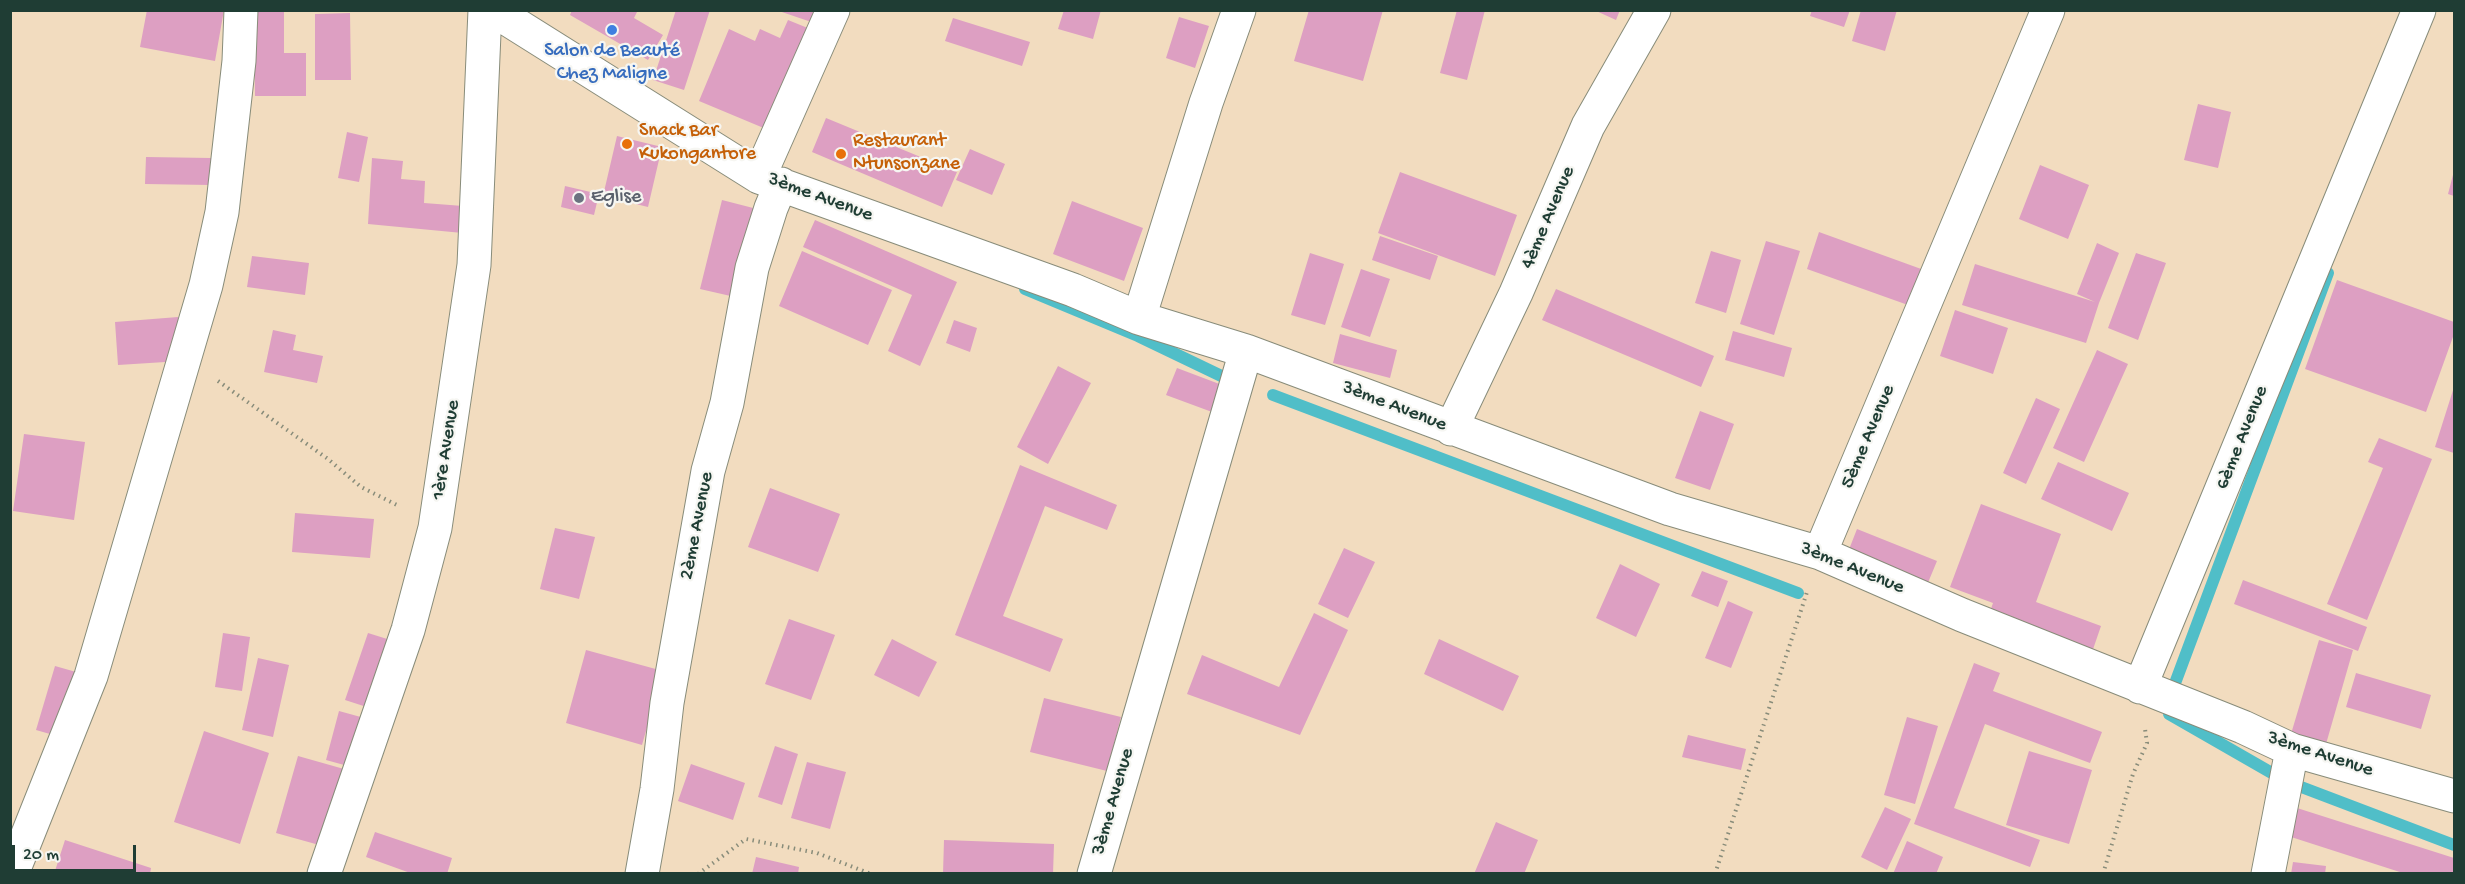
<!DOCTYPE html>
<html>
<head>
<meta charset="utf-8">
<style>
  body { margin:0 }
  #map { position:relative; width:2465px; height:884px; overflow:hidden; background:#f2dcbf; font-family:"Gochi Hand",sans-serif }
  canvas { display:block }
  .frame { position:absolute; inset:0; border:12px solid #1f3d34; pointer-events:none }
  .scale { position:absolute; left:12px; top:845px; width:124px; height:27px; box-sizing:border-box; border:3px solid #1f3d34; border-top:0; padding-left:8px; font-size:18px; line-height:21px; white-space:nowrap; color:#1f3d34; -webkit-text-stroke:4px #f6f6f2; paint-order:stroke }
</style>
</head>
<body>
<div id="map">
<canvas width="2465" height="884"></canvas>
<div class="frame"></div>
<div class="scale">20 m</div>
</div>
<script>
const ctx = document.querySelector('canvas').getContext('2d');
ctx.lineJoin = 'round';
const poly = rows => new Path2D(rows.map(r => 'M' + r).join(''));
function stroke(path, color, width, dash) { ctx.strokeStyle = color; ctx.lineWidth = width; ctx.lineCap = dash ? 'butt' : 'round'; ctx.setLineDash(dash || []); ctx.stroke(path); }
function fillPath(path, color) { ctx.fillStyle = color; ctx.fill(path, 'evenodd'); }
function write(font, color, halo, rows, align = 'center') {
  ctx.font = font + ' "Gochi Hand",sans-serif'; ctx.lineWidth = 4.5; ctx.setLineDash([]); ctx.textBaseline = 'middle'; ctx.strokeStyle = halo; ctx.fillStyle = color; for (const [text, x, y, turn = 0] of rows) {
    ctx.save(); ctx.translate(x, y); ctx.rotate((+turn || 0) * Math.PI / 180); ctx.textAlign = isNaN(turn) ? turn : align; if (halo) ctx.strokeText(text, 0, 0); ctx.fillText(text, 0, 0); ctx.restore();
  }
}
stroke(poly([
  [1025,289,1138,336,1236,383],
  [1273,395,1798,593],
  [2171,694,2328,273],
  [2169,714,2284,780],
  [2296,785,2454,845]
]), '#50bec8', 12);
fillPath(poly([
  [147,10,224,10,215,61,140,47],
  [254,10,284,10,284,53,306,53,306,96,255,96],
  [572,10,638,10,634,18,663,35,648,60,570,15],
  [676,10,710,10,684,90,653,80],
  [776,10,828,10,823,26],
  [1064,10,1101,10,1093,39,1058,29],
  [1309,10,1383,10,1363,81,1294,61],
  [1457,10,1485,10,1467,80,1440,73],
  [1594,10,1620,10,1616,20],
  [1812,10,1850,10,1844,27,1810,16],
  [1861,10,1897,10,1885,51,1852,41],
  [350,13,351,80,315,80,315,14],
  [1179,17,1209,26,1195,68,1166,58],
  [953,18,1030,42,1022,66,945,41],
  [788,20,820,33,778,134,699,101,729,29,755,41,760,29,780,38],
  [2198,104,2231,112,2218,168,2184,160],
  [826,118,957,172,942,207,812,152],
  [347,132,368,137,359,182,338,178],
  [617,136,662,147,648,207,603,196],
  [970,149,1005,164,992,195,956,180],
  [146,157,211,158,211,185,145,184],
  [372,158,403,161,401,179,425,181,424,203,476,207,473,234,368,224],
  [2040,165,2089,185,2068,239,2019,219],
  [2454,171,2454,196,2448,194],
  [1400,172,1517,215,1495,276,1378,233],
  [565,186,599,194,594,215,561,207],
  [722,200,757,209,735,297,700,289],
  [1072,201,1143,228,1124,281,1053,254],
  [815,220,957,282,920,366,888,351,912,295,803,247],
  [1819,232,1935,274,1922,310,1807,269],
  [1380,236,1438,256,1430,280,1372,260],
  [1766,241,1800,251,1774,335,1740,324],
  [2097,243,2119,253,2099,303,2086,343,1962,305,1975,264,2095,302,2077,294],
  [802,251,892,290,868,345,779,306],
  [1711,251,1741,260,1726,313,1695,303],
  [1310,253,1344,264,1325,325,1291,315],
  [2136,253,2166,263,2138,340,2108,328],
  [252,256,309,263,305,295,247,287],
  [1361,269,1390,279,1370,337,1341,327],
  [2337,280,2454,322,2454,334,2426,412,2305,369],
  [1556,289,1714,356,1701,387,1542,320],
  [1955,310,2008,328,1993,374,1940,356],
  [178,317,181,361,118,365,115,322],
  [954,320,977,328,970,352,946,343],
  [273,330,296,335,293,350,323,356,317,383,264,372],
  [1733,331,1792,348,1784,377,1725,360],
  [1340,334,1397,350,1390,378,1333,363],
  [2097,350,2128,364,2084,462,2053,448],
  [1058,366,1091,383,1048,464,1017,447],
  [1177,368,1222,385,1212,412,1166,395],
  [2454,387,2454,453,2435,447],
  [2036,398,2060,409,2026,484,2003,473],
  [1700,411,1734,424,1710,490,1675,478],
  [24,434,85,442,74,520,13,511],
  [2379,438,2432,459,2367,620,2327,604,2383,468,2368,462],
  [2058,462,2129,493,2112,531,2041,499],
  [1020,465,1117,505,1107,530,1045,506,1003,616,1063,639,1050,672,955,635],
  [770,488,840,514,818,572,748,547],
  [1981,504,2061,534,2036,602,2101,626,2090,658,1987,620,1993,603,1950,587],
  [295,513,374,519,370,558,292,552],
  [555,528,595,537,579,599,540,589],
  [1857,529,1937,561,1927,585,1848,552],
  [1344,548,1375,562,1348,618,1318,604],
  [1620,564,1660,584,1636,637,1596,618],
  [1702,571,1728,581,1718,607,1691,596],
  [2243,580,2367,627,2358,651,2234,604],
  [1728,601,1753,612,1731,668,1705,658],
  [1314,613,1348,630,1300,735,1187,694,1202,655,1279,687],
  [789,619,835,635,811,700,765,684],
  [223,633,250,637,242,691,215,687],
  [368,633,400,643,376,710,345,700],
  [892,639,937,662,919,697,874,675],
  [1439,639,1519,676,1503,711,1424,674],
  [2319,640,2353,650,2326,744,2291,734],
  [586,650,663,671,642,745,566,723],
  [258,658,289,665,273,737,242,730],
  [1974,663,2000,673,1993,691,2102,732,2090,763,1985,724,1954,808,2040,840,2030,867,1914,824],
  [55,666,83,674,64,738,36,730],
  [2356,673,2431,695,2421,729,2346,707],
  [1044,698,1121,717,1107,771,1030,752],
  [339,711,368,719,355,768,326,760],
  [1907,717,1938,726,1915,804,1884,795],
  [204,731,269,753,240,844,174,822],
  [1688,735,1746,749,1741,770,1682,757],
  [775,746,798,754,782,805,758,797],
  [2029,751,2092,770,2069,844,2006,825],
  [298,756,351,771,330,848,276,833],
  [807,762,846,772,830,829,791,818],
  [691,764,745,783,733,820,678,801],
  [1885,807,1911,819,1887,870,1861,857],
  [2297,808,2454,858,2454,874,2406,874,2288,836],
  [1496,822,1538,840,1524,874,1474,874],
  [375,832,452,858,447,874,413,874,366,857],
  [65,840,151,868,150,874,54,874],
  [944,840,1054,844,1053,874,943,874],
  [1907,841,1943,857,1936,874,1893,874],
  [756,857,799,867,798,874,752,874],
  [2293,862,2326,866,2325,874,2291,874]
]), '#dd9fc2');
const street = poly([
  [493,10,759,177,1073,290,1139,318,1246,351,1670,509,1820,553,1962,615,2243,727,2292,750,2454,796],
  [759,177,833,10],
  [1139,318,1206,103,1239,10],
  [1451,429,1516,293,1588,126,1654,10],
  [1820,553,2048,10],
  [2140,687,2419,10],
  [12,874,91,676,206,285,222,212,239,61,241,10],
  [324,874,408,630,435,528,474,265,485,10],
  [642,874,657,789,667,703,708,471,727,403,752,268,771,208,781,184],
  [1094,874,1246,351],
  [2268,874,2292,750]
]);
stroke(street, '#888c7a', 35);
stroke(poly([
  [218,381,328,459,361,487,399,506],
  [698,874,746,839,817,853,871,874],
  [1715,874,1808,589],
  [2103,874,2133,774,2147,743,2145,729]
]), '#888c7a', 4, [1.5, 4.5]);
stroke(street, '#fff', 33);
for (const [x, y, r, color] of [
  [612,30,6,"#3f7fe0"],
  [627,144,6,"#e8710a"],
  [841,154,6,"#e8710a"],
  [579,198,6,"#6b7280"]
]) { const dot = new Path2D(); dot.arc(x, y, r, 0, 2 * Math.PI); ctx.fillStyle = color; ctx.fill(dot); stroke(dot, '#f6f6f2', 2); }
write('20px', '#366cbe', '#f6f6f2', [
  ["Salon de Beauté",612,52],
  ["Chez Maligne",612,75]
]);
write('20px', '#c56008', '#f6f6f2', [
  ["Snack Bar",639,132],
  ["Kukongantore",639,155],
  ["Restaurant",853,142],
  ["Ntunsonzane",853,165]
], 'left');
write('20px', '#5b616d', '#f6f6f2', [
  ["Eglise",591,198]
], 'left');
write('20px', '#1f3d34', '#f6f6f2', [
  ["3ème Avenue",820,198,20],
  ["4ème Avenue",1549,218,-67],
  ["3ème Avenue",1394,407,21],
  ["5ème Avenue",1869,437,-67],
  ["6ème Avenue",2243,438,-68],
  ["1ère Avenue",447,450,-81],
  ["2ème Avenue",698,526,-79],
  ["3ème Avenue",1852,569,22],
  ["3ème Avenue",2320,755,18],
  ["3ème Avenue",1114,802,-74]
]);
</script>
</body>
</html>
